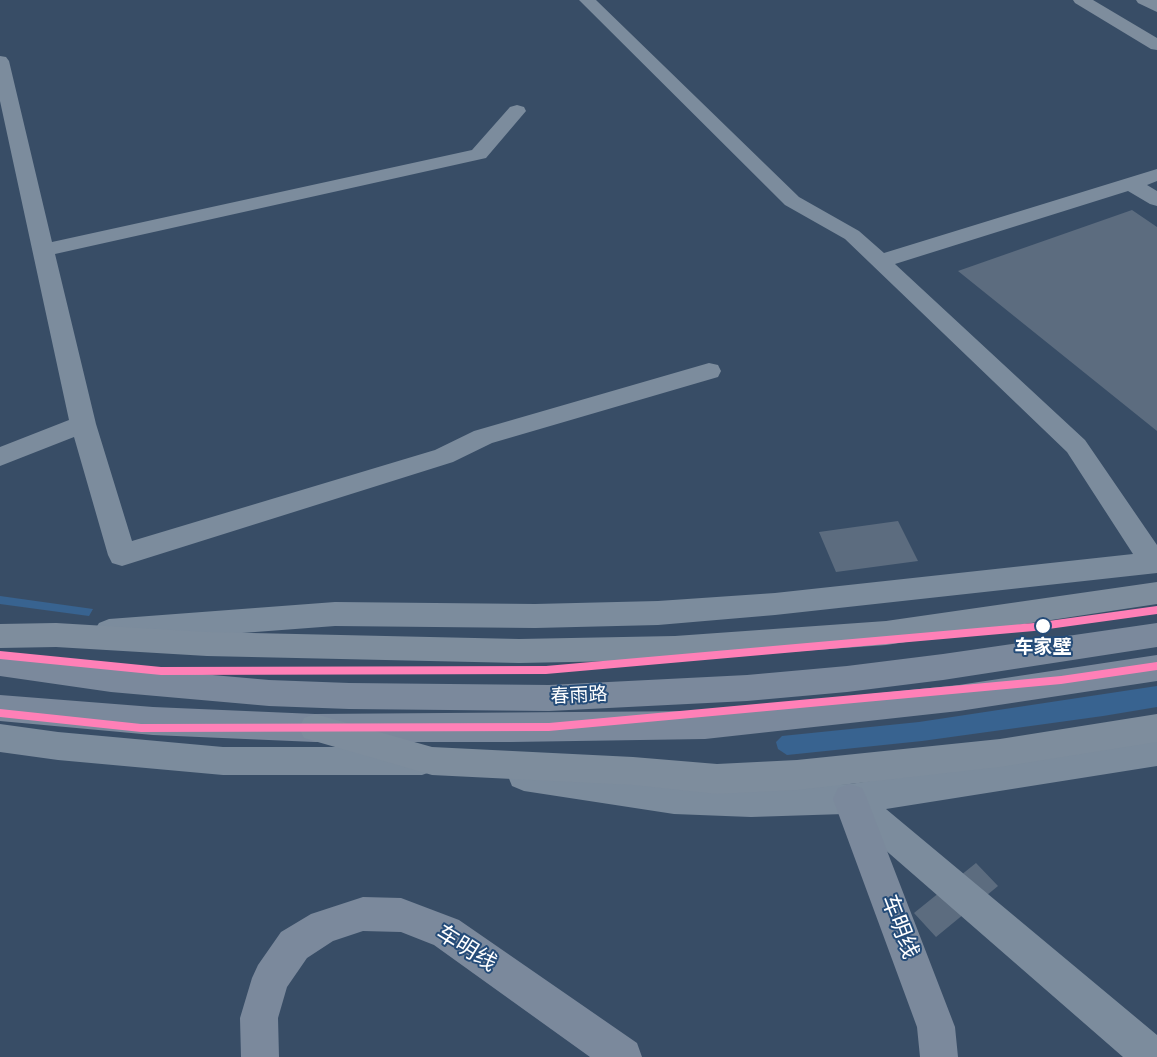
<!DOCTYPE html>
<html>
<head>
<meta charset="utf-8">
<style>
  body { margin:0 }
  canvas { display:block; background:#384d66 }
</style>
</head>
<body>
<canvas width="1157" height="1057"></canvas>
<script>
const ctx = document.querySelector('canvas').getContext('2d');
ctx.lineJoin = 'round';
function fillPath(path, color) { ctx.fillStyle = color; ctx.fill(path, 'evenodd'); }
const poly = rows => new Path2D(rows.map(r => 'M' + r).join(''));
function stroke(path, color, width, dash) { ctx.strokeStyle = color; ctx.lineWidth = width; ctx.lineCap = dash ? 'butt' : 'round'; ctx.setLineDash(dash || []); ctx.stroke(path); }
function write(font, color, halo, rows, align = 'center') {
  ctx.font = font + ' "Space Grotesk","Noto Sans SC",sans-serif'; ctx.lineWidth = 4; ctx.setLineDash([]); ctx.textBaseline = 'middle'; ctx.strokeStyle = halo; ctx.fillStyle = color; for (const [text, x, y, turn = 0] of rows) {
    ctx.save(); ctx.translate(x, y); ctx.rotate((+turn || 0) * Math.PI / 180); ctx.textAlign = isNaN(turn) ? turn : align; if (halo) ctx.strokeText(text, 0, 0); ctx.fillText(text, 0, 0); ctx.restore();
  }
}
fillPath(poly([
  [0,596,93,609,89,616,0,604],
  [1157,686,1157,707,1103,716,922,741,787,755,778,749,776,742,782,736,919,722]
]), '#386390');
fillPath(poly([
  [1132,210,1157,227,1157,431,958,271],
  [898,521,918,561,836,572,819,532],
  [976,863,998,886,936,937,914,913]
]), '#5c6c7f');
fillPath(poly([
  [579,0,596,0,799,197,859,231,884,253,1157,169,1157,181,1147,185,1157,191,1157,206,1150,204,1128,191,895,264,1085,440,1157,545,1157,573,775,615,658,625,535,628,335,626,109,643,99,639,94,631,99,623,109,619,335,602,535,604,658,601,775,593,1133,554,1067,452,845,239,785,205,579,0],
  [0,56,6,57,9,61,52,242,472,150,510,107,517,105,524,107,526,111,486,158,55,254,96,424,132,541,435,450,474,431,709,363,718,365,721,371,718,377,492,443,453,462,122,566,112,563,108,555,74,437,0,466,0,447,69,420,0,101,0,56],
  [0,724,58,732,223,747,422,747,433,751,438,761,433,771,422,775,223,775,58,760,0,752,0,724],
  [1157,738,1157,766,886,809,1157,1035,1157,1057,1123,1057,844,814,751,817,674,814,524,791,512,786,508,776,512,766,524,761,674,784,751,787,850,784,1157,738]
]), '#7c8c9d');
fillPath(poly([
  [1157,623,1157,647,943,680,847,692,747,701,549,711,349,709,269,706,111,692,0,676,0,652,111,666,269,680,349,683,549,685,747,675,847,666,943,654,1157,623],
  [1157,655,1157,681,959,711,705,739,511,742,315,742,153,735,0,721,0,695,153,707,315,714,705,711,959,685,1157,655],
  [850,784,862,788,867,799,955,1027,958,1057,920,1057,917,1027,833,799,838,788,850,784],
  [363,897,401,898,459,920,637,1043,642,1057,590,1057,434,945,401,932,363,931,333,941,307,958,287,987,278,1018,279,1057,241,1057,240,1018,252,978,258,965,281,932,311,914,363,897]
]), '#7b899c');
fillPath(poly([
  [1073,0,1093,0,1157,38,1157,50,1151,49,1075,3,1073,0],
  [1136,0,1157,0,1157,12,1138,3,1136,0],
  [1157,582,1157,604,886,645,675,660,519,663,207,656,56,647,0,648,0,624,56,623,207,632,519,639,675,636,886,621,1157,582],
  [315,714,432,747,633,757,717,764,797,760,1000,739,1157,714,1157,742,1000,767,797,790,717,794,633,785,432,775,304,738,299,728,304,718,315,714]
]), '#7e8d9d');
fillPath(poly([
  [1157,606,1157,614,1034,631,546,674,161,675,0,659,0,651,161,667,546,666,1034,623,1157,606],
  [1157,662,1157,670,1061,684,549,731,141,732,0,717,0,709,141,724,549,723,1061,676,1157,662]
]), '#ff80b7');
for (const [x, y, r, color] of [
  [1043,626,8,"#fff"]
]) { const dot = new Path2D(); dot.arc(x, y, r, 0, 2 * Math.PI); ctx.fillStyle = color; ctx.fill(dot); stroke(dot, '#254c79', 2); }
write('bold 19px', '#fff', '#254c79', [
  ["车家壁",1043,648]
]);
write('19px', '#fff', '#254c79', [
  ["春雨路",579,696,-3]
]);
write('22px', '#fff', '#254c79', [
  ["车明线",899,927,69],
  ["车明线",466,949,32]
]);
</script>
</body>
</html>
